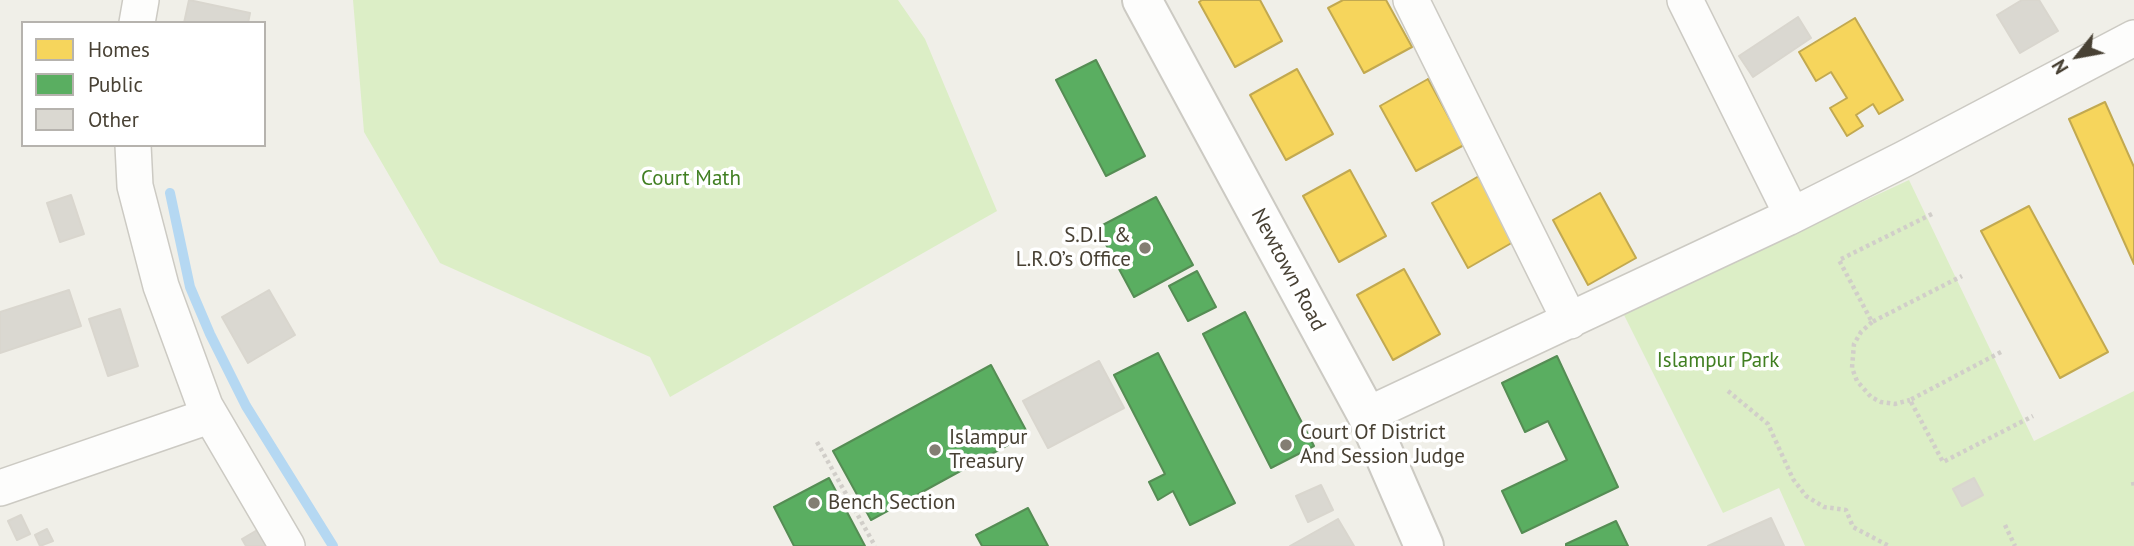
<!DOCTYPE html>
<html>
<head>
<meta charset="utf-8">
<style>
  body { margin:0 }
  #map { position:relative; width:2134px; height:546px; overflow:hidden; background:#f0efe8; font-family:"PT Sans",sans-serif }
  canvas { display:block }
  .legend { position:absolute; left:21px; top:21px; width:245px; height:126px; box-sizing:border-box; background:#fff; border:2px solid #b6b3ae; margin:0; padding:9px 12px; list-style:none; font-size:21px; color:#484134 }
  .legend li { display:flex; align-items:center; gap:14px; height:35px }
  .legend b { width:35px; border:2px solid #b6b3ae }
  .north { position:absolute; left:2043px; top:21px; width:70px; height:70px; -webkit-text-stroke:5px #fff; paint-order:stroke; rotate:239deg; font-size:19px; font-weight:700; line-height:28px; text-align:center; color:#484134 }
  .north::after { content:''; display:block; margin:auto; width:24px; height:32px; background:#484134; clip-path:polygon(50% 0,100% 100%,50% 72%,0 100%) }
</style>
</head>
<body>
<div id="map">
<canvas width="2134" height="546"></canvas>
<ul class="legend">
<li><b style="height:19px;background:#f6d55c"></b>Homes</li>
<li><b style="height:19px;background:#5aae61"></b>Public</li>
<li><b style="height:19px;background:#dad8d1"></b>Other</li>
</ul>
<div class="north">N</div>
</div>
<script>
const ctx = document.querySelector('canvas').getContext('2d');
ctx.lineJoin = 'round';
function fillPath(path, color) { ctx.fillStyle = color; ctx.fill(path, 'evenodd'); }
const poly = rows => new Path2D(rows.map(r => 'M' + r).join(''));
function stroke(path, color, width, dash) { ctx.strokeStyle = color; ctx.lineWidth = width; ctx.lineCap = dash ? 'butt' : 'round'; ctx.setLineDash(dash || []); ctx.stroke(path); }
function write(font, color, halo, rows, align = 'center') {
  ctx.font = font + ' "PT Sans",sans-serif'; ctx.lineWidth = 7; ctx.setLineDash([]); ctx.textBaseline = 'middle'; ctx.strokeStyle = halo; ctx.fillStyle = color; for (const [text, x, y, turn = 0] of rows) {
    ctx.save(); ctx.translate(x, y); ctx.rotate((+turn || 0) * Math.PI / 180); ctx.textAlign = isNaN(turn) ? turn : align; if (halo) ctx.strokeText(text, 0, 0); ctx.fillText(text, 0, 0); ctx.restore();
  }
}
fillPath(poly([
  [353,0,898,0,925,39,997,211,670,397,650,357,440,263,364,132],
  [1909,180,2034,441,2134,391,2134,546,1805,546,1779,488,1723,513,1623,313]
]), '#dceec6');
const homes = poly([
  [1202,0,1260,0,1282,41,1235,67,1199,2,1202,0],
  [1343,0,1386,0,1412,47,1364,73,1328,8,1343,0],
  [1855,18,1903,100,1879,114,1873,104,1856,115,1863,126,1847,136,1830,108,1847,98,1831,72,1816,81,1799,52,1855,18],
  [1297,69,1333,134,1286,160,1250,95,1297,69],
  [1428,79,1464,145,1416,171,1380,106,1428,79],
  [2105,102,2134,167,2134,264,2069,119,2105,102],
  [1350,170,1386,236,1339,262,1303,196,1350,170],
  [1479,176,1515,241,1468,268,1432,203,1479,176],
  [1600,193,1636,258,1588,285,1553,220,1600,193],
  [2029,206,2108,352,2060,378,1981,231,2029,206],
  [1404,269,1440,334,1393,360,1357,295,1404,269]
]);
fillPath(homes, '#f6d55c');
stroke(homes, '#c2a950', 2);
const public = poly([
  [1096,60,1145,156,1106,176,1056,80,1096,60],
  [1156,197,1193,265,1134,297,1097,228,1156,197],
  [1197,271,1216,307,1188,321,1169,286,1197,271],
  [1245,312,1314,446,1271,468,1203,334,1245,312],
  [1158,353,1235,503,1190,525,1173,491,1158,500,1149,482,1165,474,1114,375,1158,353],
  [1557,356,1618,487,1522,533,1502,491,1567,460,1548,421,1525,432,1502,383,1557,356],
  [991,365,1028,434,871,520,833,451,991,365],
  [829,478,865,546,794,546,774,507,829,478],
  [1028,508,1048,546,982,546,976,535,1028,508],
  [1616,521,1628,546,1566,546,1566,544,1616,521]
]);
fillPath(public, '#5aae61');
stroke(public, '#558d54', 2);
stroke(poly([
  [170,193,190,287,210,334,246,406,333,546]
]), '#b5d8f2', 10);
const building = poly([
  [189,0,250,13,248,23,184,23,189,0],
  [2022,0,2039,0,2058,31,2020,53,1997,15,2022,0],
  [1798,17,1811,38,1753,77,1739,56,1798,17],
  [71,195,84,234,60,242,47,203,71,195],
  [69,290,81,326,0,353,0,312,69,290],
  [269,290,295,335,248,363,222,317,269,290],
  [120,309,138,366,108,376,89,319,120,309],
  [1099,361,1124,408,1048,448,1023,401,1099,361],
  [1974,478,1983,495,1962,506,1953,489,1974,478],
  [1321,485,1333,510,1308,522,1296,496,1321,485],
  [21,515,30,534,17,540,8,521,21,515],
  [1771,518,1784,546,1708,546,1771,518],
  [1338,519,1354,546,1290,546,1338,519],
  [47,529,53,541,40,546,35,535,47,529],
  [259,529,269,546,246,546,242,539,259,529]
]);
fillPath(building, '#dad8d1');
stroke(building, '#d9d6ce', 2);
const minor = poly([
  [1411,0,1570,321],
  [1685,0,1792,215],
  [137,23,141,0],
  [133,145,135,186,161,286,205,406,287,546],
  [1367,415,1787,218,1904,159,2134,38],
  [0,488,209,416]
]);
const tertiary = poly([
  [1142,0,1367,415,1424,546]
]);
stroke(minor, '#cccac3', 38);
stroke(tertiary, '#cccac3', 42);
stroke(poly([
  [1932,214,1839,260,1872,322,1962,276],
  [1872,322,1861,332,1854,344,1852,368,1857,381,1871,397,1881,402,1895,404,1910,400],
  [2001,352,1910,400,1943,462,2033,416],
  [1728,391,1768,424,1793,479,1806,496,1824,507,1846,510,1853,527,1889,546],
  [817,442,875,546],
  [2133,482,2134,488],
  [2005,525,2015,546]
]), '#d1cec9', 4.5, [3.5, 3.5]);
stroke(minor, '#fdfdfc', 35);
stroke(tertiary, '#fdfdfc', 38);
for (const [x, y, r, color] of [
  [1145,248,7,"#837e73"],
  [1286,445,7,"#837e73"],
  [935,450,7,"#837e73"],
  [814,503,7,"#837e73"]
]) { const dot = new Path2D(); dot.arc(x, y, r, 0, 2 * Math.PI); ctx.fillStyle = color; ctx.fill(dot); stroke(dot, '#fff', 2.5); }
write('21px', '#417f22', '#fff', [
  ["Court Math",691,179],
  ["Islampur Park",1718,361]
]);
write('21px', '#484134', '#fff', [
  ["S.D.L &",1131,236,"right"],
  ["L.R.O’s Office",1131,260,"right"],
  ["Court Of District",1300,433],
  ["And Session Judge",1300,457],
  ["Islampur",949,438],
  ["Treasury",949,462],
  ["Bench Section",828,503]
], 'left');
write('21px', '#484134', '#fff', [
  ["Newtown Road",1288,270,62]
]);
</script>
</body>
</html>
